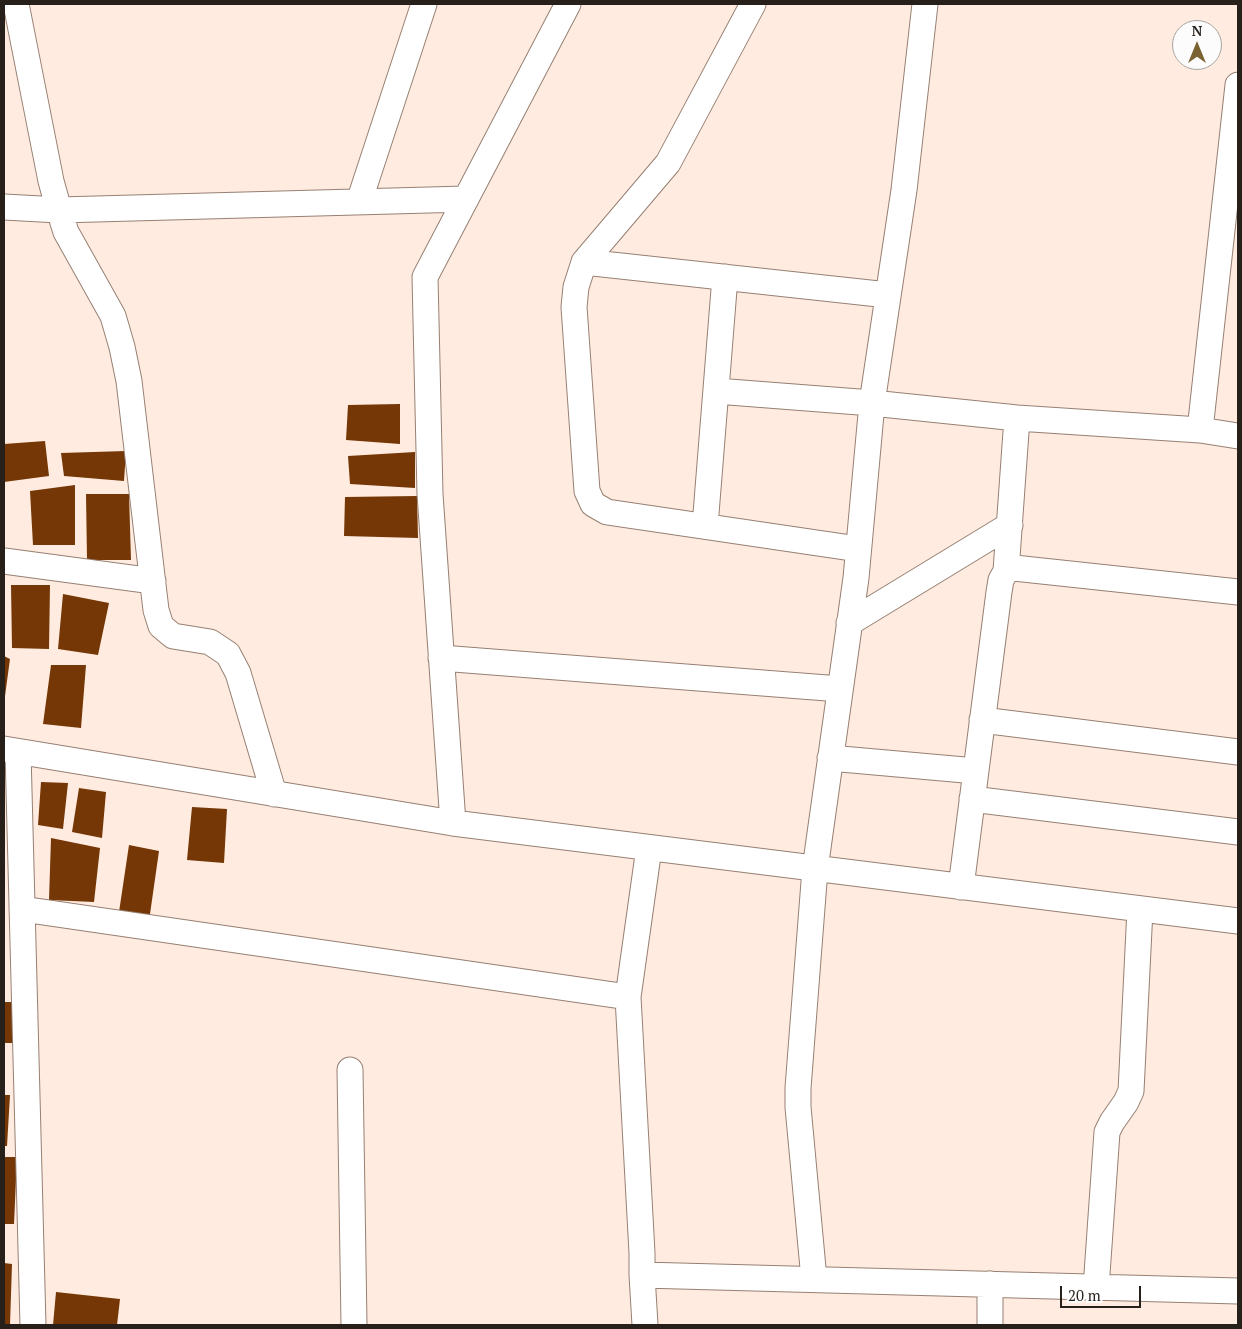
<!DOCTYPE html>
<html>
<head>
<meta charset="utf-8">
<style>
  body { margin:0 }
  #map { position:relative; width:1242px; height:1329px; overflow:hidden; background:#ffebdf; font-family:"PT Serif",serif }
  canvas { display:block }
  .frame { position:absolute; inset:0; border:5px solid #271f1a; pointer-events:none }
  .north { position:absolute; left:1172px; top:20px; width:50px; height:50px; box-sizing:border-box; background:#fcfcfc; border:1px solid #a7a4a2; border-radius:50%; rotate:0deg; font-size:14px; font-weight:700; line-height:20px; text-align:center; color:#271f1a }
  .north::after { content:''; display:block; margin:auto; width:18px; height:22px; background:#796333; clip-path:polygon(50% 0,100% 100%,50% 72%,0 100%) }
  .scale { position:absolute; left:1060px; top:1286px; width:81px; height:22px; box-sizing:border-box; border:2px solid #271f1a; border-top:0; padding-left:6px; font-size:15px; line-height:18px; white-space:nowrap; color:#271f1a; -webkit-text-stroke:4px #fcfcfc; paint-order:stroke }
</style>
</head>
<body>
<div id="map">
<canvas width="1242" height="1329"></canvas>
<div class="frame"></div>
<div class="north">N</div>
<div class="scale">20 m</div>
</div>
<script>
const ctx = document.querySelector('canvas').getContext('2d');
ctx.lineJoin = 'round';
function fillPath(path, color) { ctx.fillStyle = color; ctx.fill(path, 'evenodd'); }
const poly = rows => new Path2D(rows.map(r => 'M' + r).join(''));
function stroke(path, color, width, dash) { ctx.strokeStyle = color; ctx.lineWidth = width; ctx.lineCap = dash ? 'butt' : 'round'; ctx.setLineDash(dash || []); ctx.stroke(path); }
fillPath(poly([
  [400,404,400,444,346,440,348,405],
  [45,441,49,476,4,482,4,444],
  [126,451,124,481,64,476,61,453],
  [415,452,415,488,350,484,348,456],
  [75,485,75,545,33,545,30,491],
  [86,494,129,494,131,560,87,560],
  [417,496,418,538,344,536,345,497],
  [11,585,50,585,49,649,12,648],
  [63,594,109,603,98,655,58,649],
  [4,656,10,659,5,696,4,696],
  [51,665,86,665,81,728,43,724],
  [41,782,68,783,63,829,38,825],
  [79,788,106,792,102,838,72,832],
  [192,807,227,809,224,863,187,860],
  [51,838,100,848,94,902,49,900],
  [129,845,159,851,149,921,119,912],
  [4,1002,13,1002,14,1043,4,1043],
  [4,1095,10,1095,7,1146,4,1146],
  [4,1157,17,1157,14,1224,4,1224],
  [4,1263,12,1264,10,1325,4,1325],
  [56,1292,120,1299,117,1325,53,1325]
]), '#753705');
const minor = poly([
  [16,4,51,181,59,210,66,232,113,316,122,347,129,381,156,610,161,626,173,636,210,642,228,654,238,673,274,794],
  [753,4,668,163,584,262,576,287,574,307,587,491,593,504,607,512,858,549],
  [359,202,424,4],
  [4,207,59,210,466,199],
  [584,262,888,295],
  [716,391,872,403,1017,418,1200,430,1238,436],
  [1200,430,1238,85],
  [705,526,725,277],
  [4,561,153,581],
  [1006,571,1017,418],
  [849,623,1010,525],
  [441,658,840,689],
  [982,720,1238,752],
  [4,749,453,823,430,494,425,277,568,4],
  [18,752,33,1325],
  [830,758,976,771],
  [972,799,1238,832],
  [453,823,1238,921],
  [961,887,999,592,1001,580,1006,571,1014,568,1238,592],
  [22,909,628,997],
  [350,1070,354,1325],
  [642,1275,1238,1291],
  [814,1279,798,1107,798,1088,815,869,856,578,872,403,904,190,925,4],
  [990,1284,990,1325],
  [1096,1288,1107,1132,1112,1122,1126,1102,1131,1091,1140,909],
  [645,1325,642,1275,642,1253,628,997,649,848]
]);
stroke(minor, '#968073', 27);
stroke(minor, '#fff', 25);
</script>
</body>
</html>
